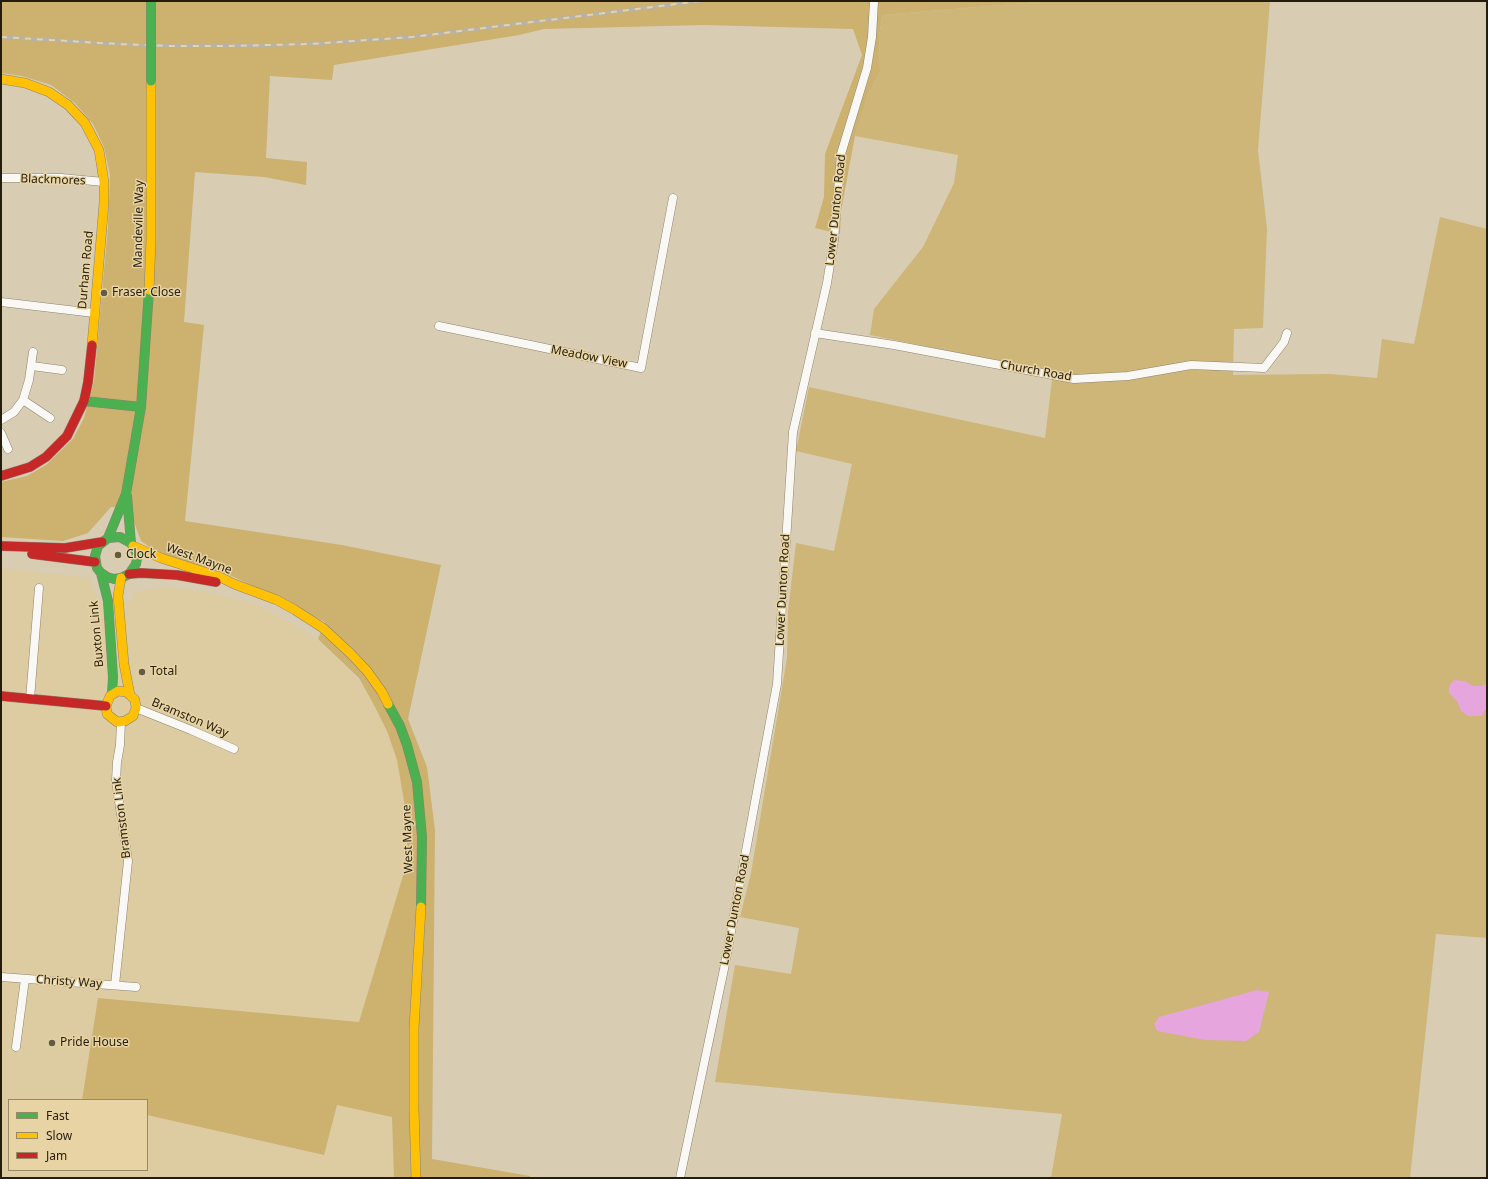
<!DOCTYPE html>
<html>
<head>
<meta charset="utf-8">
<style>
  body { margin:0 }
  #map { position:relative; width:1488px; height:1179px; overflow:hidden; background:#d8cdb3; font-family:"Noto Sans",sans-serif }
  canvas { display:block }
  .frame { position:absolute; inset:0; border:2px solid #241d0b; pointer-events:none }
  .legend { position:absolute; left:8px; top:1099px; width:140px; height:72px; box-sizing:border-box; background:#e7d3a4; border:1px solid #998a67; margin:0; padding:5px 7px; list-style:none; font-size:12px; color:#241d0b }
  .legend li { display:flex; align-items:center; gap:8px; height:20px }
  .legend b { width:20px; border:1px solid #998a67 }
</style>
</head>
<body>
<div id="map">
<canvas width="1488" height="1179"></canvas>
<div class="frame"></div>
<ul class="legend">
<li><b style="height:5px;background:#4caf50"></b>Fast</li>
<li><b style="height:5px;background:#ffc107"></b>Slow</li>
<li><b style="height:5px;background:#c62828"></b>Jam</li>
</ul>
</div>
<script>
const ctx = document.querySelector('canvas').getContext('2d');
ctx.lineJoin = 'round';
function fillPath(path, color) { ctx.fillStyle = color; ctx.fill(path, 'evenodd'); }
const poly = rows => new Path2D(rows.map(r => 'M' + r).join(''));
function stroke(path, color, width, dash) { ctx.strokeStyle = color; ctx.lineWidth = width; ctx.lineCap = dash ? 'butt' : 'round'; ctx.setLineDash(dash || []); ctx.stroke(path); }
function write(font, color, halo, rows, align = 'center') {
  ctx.font = font + ' "Noto Sans",sans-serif'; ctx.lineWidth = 3; ctx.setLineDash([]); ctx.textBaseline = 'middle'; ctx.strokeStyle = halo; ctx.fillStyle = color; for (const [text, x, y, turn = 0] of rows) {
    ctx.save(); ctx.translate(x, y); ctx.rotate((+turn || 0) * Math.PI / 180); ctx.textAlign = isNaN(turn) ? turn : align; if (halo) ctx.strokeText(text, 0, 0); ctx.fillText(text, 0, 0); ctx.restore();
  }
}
fillPath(poly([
  [1,568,89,578,99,602,132,602,133,594,137,592,163,587,205,592,258,605,301,629,315,638,346,666,364,688,377,708,390,736,397,760,405,807,408,859,359,1022,191,1009,98,998,82,1100,9,1100,9,1170,147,1170,147,1115,323,1155,336,1105,392,1117,394,1178,1,1178]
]), '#ddcba1');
fillPath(poly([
  [1049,1,1270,1,1258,150,1267,229,1263,328,1234,329,1233,375,1330,374,1377,378,1382,339,1414,344,1440,217,1487,229,1487,938,1436,934,1410,1178,1051,1178,1062,1114,715,1082,735,965,791,974,799,928,740,917,751,873,787,658,788,611,796,543,834,551,852,464,796,451,809,387,1045,438,1053,372,870,335,874,309,923,247,954,183,958,155,855,136,869,93,880,72,879,35,883,15]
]), '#ceb578');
fillPath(poly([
  [1,1,1049,1,883,15,879,35,880,72,869,93,855,136,841,211,840,234,815,228,824,197,825,154,862,55,853,29,704,25,544,29,519,35,334,65,332,80,270,76,266,158,307,162,306,185,264,177,195,172,184,322,204,325,185,521,342,545,441,565,408,719,427,767,435,830,432,1159,530,1176,530,1178,394,1178,392,1117,337,1105,324,1155,147,1115,147,1100,82,1100,98,998,359,1022,408,859,405,807,397,760,387,731,374,705,359,678,318,639,325,622,232,576,157,552,141,541,129,508,111,507,88,533,63,541,1,537,1,482,27,476,46,465,73,439,84,418,94,381,108,227,110,175,104,147,93,124,75,103,51,85,22,76,1,73]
]), '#ccb16f');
fillPath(poly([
  [1454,680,1465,681,1473,686,1481,686,1487,684,1487,710,1485,710,1482,716,1468,716,1461,711,1457,701,1449,693,1449,686],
  [1257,990,1269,992,1259,1032,1246,1041,1205,1040,1157,1031,1154,1024,1159,1017]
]), '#e6a5dc');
const street = poly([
  [1,178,61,178,104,182],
  [1,302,94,313],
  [439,326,641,368,673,198],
  [815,333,894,345,1074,379,1128,376,1191,365,1264,368,1284,342,1287,333],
  [32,366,62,370],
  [23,400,50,418],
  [1,420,14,412,23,400,29,380,33,352],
  [1,433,8,449],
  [30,699,39,588],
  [136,708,191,730,234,749],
  [1,977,136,987],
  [115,985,128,861,116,781,117,762,120,745,121,722],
  [16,1047,25,979],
  [680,1178,724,969,777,684,793,432,827,283,834,240,841,154,867,68,872,37,874,1]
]);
const fast = poly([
  [151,1,151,16],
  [84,401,141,407],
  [127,496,131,543],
  [108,538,126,494,141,407,149,290],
  [101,573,107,577,114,579,121,578,129,574,136,564,137,558,136,552,131,543,120,537,108,538,98,546,95,556,97,568,101,573,108,601,113,677,112,694],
  [388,704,400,726,407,745,417,782,422,837,421,907]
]);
const slow = poly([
  [1,79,25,83,49,92,68,105,85,123,99,150,104,182,104,203,92,345],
  [149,290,151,240,151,81],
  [133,546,161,558,220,577,234,584,277,600,295,610,323,628,351,654,367,671,382,692,388,704],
  [121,578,118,596,124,664,130,695,135,700,136,708,133,716,125,721,117,722,107,714,106,706,110,696,118,691,126,692,130,695],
  [416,1178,414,1109,414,1028,421,907]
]);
const jam = poly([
  [1,476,30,467,46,457,67,436,84,401,88,382,92,345],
  [1,546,65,548,102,542],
  [32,554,95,562],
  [129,574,141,573,177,575,216,582],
  [1,696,106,706]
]);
stroke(street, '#8c836f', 9);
stroke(fast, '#8c836f', 10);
stroke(slow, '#8c836f', 10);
stroke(jam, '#8c836f', 10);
stroke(street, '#f9f8f4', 8);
stroke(fast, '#4caf50', 9);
stroke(slow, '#ffc107', 9);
stroke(jam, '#c62828', 9);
const rail = poly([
  [1,37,117,44,172,46,228,46,310,44,412,37,701,1]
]);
stroke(rail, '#b5b3ac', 3.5);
stroke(rail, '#e7d3a4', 2, [6]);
const fastBridge = poly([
  [151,16,151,81]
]);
stroke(fastBridge, '#8c836f', 10, []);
stroke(fastBridge, '#4caf50', 9);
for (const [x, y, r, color] of [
  [104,293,4,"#635b46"],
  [118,555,4,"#635b46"],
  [142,672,4,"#635b46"],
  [52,1043,4,"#635b46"]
]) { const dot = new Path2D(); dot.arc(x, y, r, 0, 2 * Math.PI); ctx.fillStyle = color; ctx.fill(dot); stroke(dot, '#e7d3a4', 1.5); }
write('12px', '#241d0b', '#e7d3a4', [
  ["Blackmores",53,180,2],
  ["Lower Dunton Road",836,210,-84],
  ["Mandeville Way",139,224,-89],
  ["Durham Road",86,270,-85],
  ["Meadow View",589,357,11],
  ["Church Road",1036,371,10],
  ["West Mayne",199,559,20],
  ["Lower Dunton Road",783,590,-87],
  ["Buxton Link",97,634,-95],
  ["Bramston Way",190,718,23],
  ["Bramston Link",122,818,-97],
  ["West Mayne",408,839,-92],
  ["Lower Dunton Road",735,910,-79],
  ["Christy Way",69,982,4]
]);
write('12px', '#241d0b', '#e7d3a4', [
  ["Fraser Close",112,293],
  ["Clock",126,555],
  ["Total",150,672],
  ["Pride House",60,1043]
], 'left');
</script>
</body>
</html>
